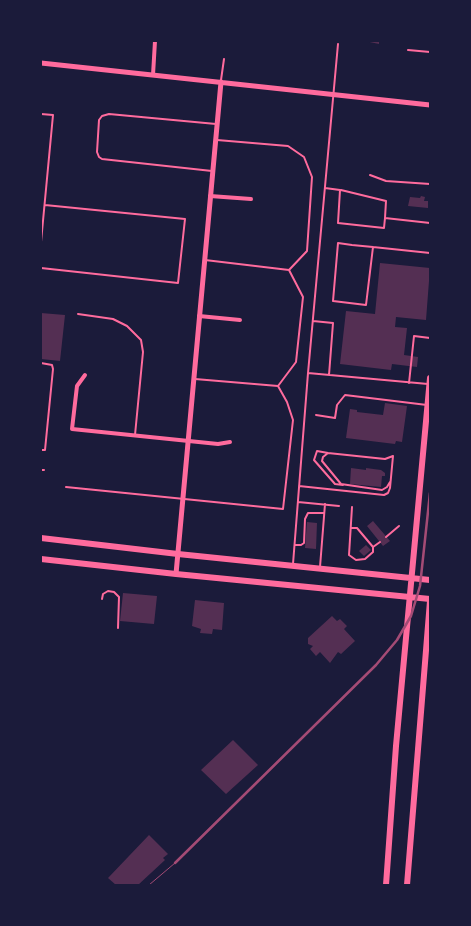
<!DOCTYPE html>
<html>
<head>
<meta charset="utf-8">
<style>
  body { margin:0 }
  #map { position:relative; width:471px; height:926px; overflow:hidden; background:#1b1b3a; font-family:"Work Sans",sans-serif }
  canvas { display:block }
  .frame { position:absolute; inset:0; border:42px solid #1b1b3a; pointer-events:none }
</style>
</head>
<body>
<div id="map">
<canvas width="471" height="926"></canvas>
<div class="frame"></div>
</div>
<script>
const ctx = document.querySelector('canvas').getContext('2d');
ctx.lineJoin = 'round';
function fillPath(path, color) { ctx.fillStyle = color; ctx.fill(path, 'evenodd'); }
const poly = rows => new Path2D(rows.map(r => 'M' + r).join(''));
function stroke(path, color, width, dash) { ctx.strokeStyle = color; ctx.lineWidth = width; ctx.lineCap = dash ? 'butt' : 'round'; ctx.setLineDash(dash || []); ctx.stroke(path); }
fillPath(poly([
  [365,41,379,41,379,44],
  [421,196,425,197,424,201,428,201,428,208,408,206,410,197,420,198],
  [380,263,430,268,426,320,396,317,395,327,407,328,404,355,418,357,417,367,392,364,391,370,340,364,346,311,375,314],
  [41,313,65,315,60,361,41,359],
  [385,403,407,406,402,442,396,441,395,444,346,438,350,409,357,410,357,412,383,415],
  [351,468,366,470,366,468,381,470,385,473,385,476,382,476,381,487,350,484],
  [373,521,390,541,383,546,367,526],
  [307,522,317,523,316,549,305,548],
  [366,545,371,550,364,556,359,551],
  [123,593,157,596,154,624,120,621],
  [195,600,224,603,222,630,213,629,212,634,200,633,201,629,192,626],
  [332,616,337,621,340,619,347,626,344,629,355,641,341,654,338,652,330,663,320,652,316,656,310,649,313,646,308,644,308,638],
  [233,740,258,765,226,794,201,770],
  [149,835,168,854,163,858,165,860,138,885,116,885,108,878]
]), '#542f53');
stroke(poly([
  [408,50,430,52],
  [221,80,224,59],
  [41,114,53,115,41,242],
  [217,140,288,146,304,157,312,177,307,251,289,270],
  [212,171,102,159,99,157,97,152,99,120,102,116,109,114,216,124],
  [370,175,386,181,430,184],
  [325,188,340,190,338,223,384,228,385,218,430,223],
  [341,190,386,201,385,218],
  [373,247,366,305,333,301,338,243,352,245,373,247,430,253],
  [205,260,289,270,303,297,296,362,278,386],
  [41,268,178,283,185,219,45,205],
  [78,314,113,319,127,326,141,340,143,352,135,435],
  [313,321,333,323,329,375],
  [41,363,52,365,53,369,45,450,41,450],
  [308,373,338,44],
  [409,383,414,336,430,338],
  [316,415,335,418,337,405,345,395,427,405],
  [328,453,317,451,314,460,335,484,343,485],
  [41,470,44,470],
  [299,486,384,495,388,493,390,488,393,456,385,459,328,453,323,457,322,461,341,484,382,490,387,487,390,482],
  [66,487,283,509,293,420,287,402,278,386,195,379],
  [298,502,339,506],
  [352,507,349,555,356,560,365,559,373,552,373,547,380,542],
  [351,528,357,528,373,547],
  [386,537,399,526],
  [295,545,301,545,304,543,305,519,308,513,324,513],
  [293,564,308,373,428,384],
  [320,567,325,504],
  [102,599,103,594,108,591,114,592,119,597,118,628]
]), '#ff6b9d', 2);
stroke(poly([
  [153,75,155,41],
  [210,196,251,199],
  [199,316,240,320],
  [85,375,77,386,72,429,218,444,230,442]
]), '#ff6b9d', 4);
stroke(poly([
  [41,63,430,105],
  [176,574,221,82]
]), '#ff6b9d', 5);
stroke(poly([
  [41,538,178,554,430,580],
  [41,559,176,574,430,599],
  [386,885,396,746,430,378],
  [407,885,430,601]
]), '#ff6b9d', 6);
stroke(poly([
  [149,885,175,863]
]), '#a44b75', 1);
stroke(poly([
  [175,863,376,665,397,640,411,616,420,586,430,493]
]), '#a44b75', 2.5);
</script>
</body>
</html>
